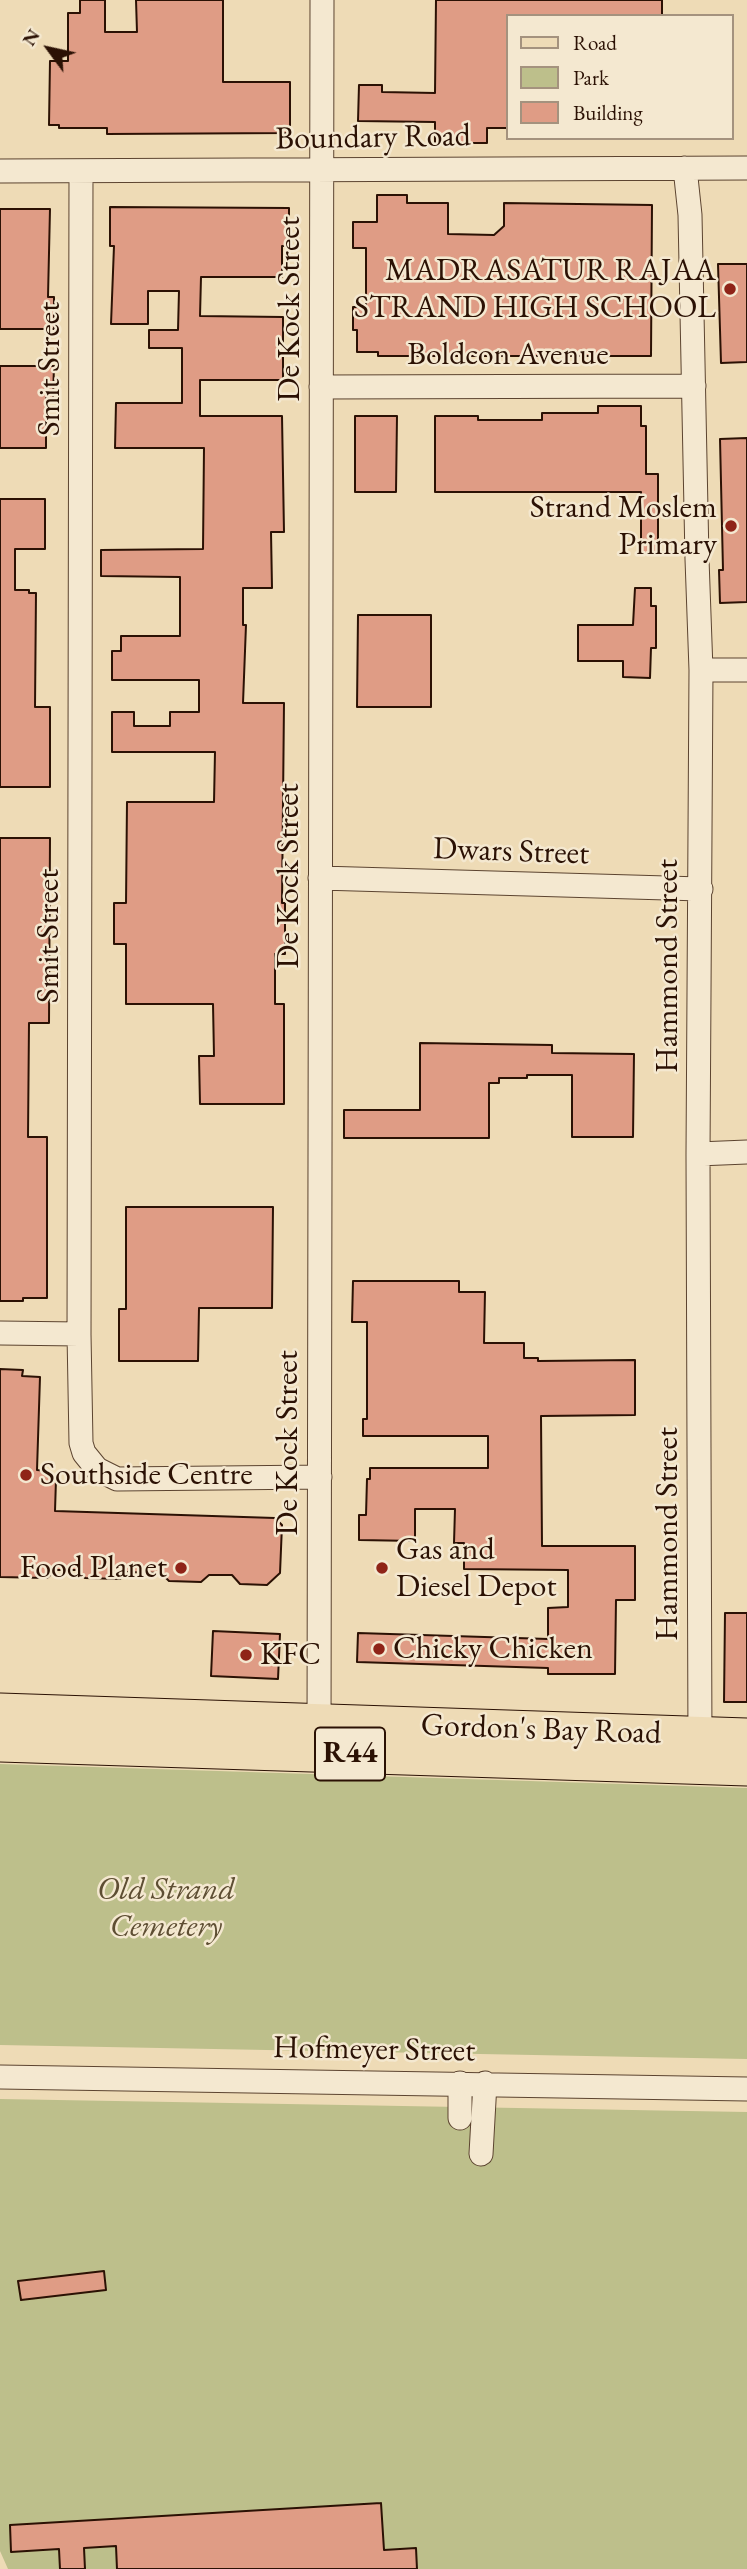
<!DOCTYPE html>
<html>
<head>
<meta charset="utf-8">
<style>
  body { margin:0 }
  #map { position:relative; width:747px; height:2569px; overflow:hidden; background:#eedbb6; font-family:"EB Garamond",serif }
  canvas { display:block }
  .legend { position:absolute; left:506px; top:14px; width:228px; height:126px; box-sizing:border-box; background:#f4e8d0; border:2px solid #a4927e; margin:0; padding:9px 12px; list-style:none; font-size:21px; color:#2b1104 }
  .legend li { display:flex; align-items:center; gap:14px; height:35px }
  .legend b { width:35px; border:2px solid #a4927e }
  .north { position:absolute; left:14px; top:14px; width:70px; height:70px; -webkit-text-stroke:5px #f4e8d0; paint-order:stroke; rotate:303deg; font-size:19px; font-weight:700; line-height:28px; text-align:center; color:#2b1104 }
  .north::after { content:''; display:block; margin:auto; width:24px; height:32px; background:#2b1104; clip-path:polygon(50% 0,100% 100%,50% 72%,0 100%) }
</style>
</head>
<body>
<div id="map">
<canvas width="747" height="2569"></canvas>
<ul class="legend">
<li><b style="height:9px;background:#eedbb6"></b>Road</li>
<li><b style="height:19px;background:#bdbf8b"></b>Park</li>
<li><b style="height:19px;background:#df9c85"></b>Building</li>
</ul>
<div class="north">N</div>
</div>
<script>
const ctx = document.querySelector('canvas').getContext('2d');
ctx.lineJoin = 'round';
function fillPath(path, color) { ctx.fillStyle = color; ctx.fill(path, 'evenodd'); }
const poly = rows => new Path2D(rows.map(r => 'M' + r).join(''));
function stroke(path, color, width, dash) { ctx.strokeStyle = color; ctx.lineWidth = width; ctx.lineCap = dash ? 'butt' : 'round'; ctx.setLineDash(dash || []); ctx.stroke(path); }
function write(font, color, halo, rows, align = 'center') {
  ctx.font = font + ' "EB Garamond",serif'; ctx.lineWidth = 5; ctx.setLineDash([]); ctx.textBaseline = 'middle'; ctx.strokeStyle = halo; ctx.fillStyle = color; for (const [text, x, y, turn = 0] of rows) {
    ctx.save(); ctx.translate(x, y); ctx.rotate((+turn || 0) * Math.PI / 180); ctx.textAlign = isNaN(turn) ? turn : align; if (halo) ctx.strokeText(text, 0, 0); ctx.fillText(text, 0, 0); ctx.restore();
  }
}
fillPath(poly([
  [0,1764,747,1788,747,2059,0,2045],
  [0,2099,747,2112,747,2569,8,2569,0,2551]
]), '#bdbf8b');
const building = poly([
  [80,0,105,0,105,32,137,32,136,0,223,0,223,82,290,82,290,133,107,134,107,128,59,128,59,125,49,125,50,61,68,61,68,13,80,13,80,0],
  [436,0,662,0,662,16,507,16,507,128,487,128,487,143,435,143,435,122,358,121,359,85,382,85,382,92,435,93,436,0],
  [377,195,407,195,407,203,448,203,448,234,494,235,504,226,504,203,652,205,651,356,378,356,378,352,357,352,357,330,353,330,353,307,366,307,366,248,353,248,353,222,377,222,377,195],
  [110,207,289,208,289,246,282,246,282,277,201,277,200,316,283,317,283,380,200,380,200,416,282,416,284,532,271,532,272,588,243,588,243,625,246,625,243,703,284,703,282,903,285,903,285,954,275,954,275,1004,284,1004,284,1104,200,1104,199,1056,214,1056,213,1004,126,1004,126,944,114,944,114,903,126,903,127,802,214,802,215,752,112,752,112,712,134,712,134,726,170,726,170,712,199,712,199,680,112,680,112,651,121,651,121,636,180,636,180,577,101,576,101,550,203,549,204,448,115,448,116,403,182,403,182,348,149,348,149,330,178,330,179,291,148,291,148,324,111,324,114,246,110,246,110,207],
  [0,209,50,209,48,297,54,297,54,329,0,329,0,209],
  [718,264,747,264,747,362,721,363,718,264],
  [0,366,54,366,53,398,46,398,46,448,0,448,0,366],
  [598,406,641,406,641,426,646,426,646,474,658,474,658,553,641,553,641,492,435,492,435,416,478,416,478,420,542,420,542,413,598,413,598,406],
  [355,416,397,416,396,492,355,492,355,416],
  [747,438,747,602,720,603,719,570,723,570,720,439,747,438],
  [0,499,45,499,45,549,15,549,15,590,29,590,29,593,36,593,35,707,50,707,50,787,0,787,0,499],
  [635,588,651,588,651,606,656,606,656,648,651,648,650,678,623,677,623,661,578,661,578,625,633,625,635,588],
  [358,615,431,615,431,707,357,707,358,615],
  [0,838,50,838,49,1023,29,1023,28,1137,47,1137,47,1298,23,1298,23,1301,0,1301,0,838],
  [420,1043,552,1045,552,1053,634,1054,633,1137,572,1137,572,1075,527,1075,527,1078,499,1078,499,1083,489,1083,489,1138,344,1138,344,1110,420,1110,420,1043],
  [126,1207,273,1207,272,1308,199,1308,198,1361,119,1361,119,1309,126,1309,126,1207],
  [353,1281,459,1281,459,1292,485,1292,484,1343,524,1343,524,1358,538,1358,538,1361,635,1360,635,1415,541,1416,542,1546,635,1546,635,1600,616,1600,615,1674,548,1674,548,1668,357,1662,358,1633,548,1639,548,1608,568,1607,568,1570,464,1569,464,1543,454,1543,455,1509,415,1509,415,1541,359,1540,359,1515,366,1515,367,1479,370,1479,370,1468,488,1468,488,1436,363,1436,363,1419,367,1419,367,1322,352,1322,353,1281],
  [0,1369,23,1370,22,1376,40,1377,37,1470,48,1471,56,1479,55,1511,275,1518,282,1525,280,1573,267,1585,240,1584,232,1575,209,1575,201,1582,169,1581,161,1573,127,1572,120,1579,85,1578,78,1570,56,1570,47,1578,0,1577,0,1369],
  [725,1613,747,1613,747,1702,724,1702,725,1613],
  [213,1631,280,1634,278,1679,211,1676,213,1631],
  [104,2271,106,2290,21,2300,18,2281,104,2271],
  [381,2503,384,2550,416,2548,417,2569,117,2569,116,2546,84,2548,85,2569,60,2569,59,2549,11,2552,10,2525,381,2503]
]);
fillPath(building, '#df9c85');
stroke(building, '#2b1104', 2);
const street = poly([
  [685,168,690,215,697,559,701,670,698,1154,700,1747],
  [0,171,747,168],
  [81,171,79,1334,81,1443,84,1453,97,1469,117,1479,320,1477],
  [321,387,694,386],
  [701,670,747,670],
  [320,878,701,889],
  [698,1154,747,1152],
  [0,1333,79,1334],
  [319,1733,322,0],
  [0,2077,747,2089],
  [460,2118,460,2083],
  [481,2154,485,2083]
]);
const primary = poly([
  [0,1712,747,1737],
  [0,1743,747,1767]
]);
stroke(street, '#5c4430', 25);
stroke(primary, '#2b1104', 39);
stroke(street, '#f4e8d0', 23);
stroke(primary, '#eedbb6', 37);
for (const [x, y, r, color] of [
  [730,289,7,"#8f2418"],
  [731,526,7,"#8f2418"],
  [26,1475,7,"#8f2418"],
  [181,1568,7,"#8f2418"],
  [382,1568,7,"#8f2418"],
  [379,1649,7,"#8f2418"],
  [246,1655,7,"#8f2418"]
]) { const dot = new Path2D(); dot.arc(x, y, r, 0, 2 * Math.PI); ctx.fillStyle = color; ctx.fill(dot); stroke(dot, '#f4e8d0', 2.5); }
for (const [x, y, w] of [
  [350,1754,70]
]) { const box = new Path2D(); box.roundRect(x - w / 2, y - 26.5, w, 53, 5); ctx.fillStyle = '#f4e8d0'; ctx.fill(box); stroke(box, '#2b1104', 2); }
write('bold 30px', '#2b1104', null, [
  ["R44",350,1754]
]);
write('32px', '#2b1104', '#f4e8d0', [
  ["Boundary Road",373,138,-1],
  ["De Kock Street",290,309,-90],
  ["Boldcon Avenue",508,355],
  ["Smit Street",50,369,-90],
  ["Dwars Street",511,852,2],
  ["De Kock Street",289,876,-90],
  ["Smit Street",49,936,-90],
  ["Hammond Street",668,966,-90],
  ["De Kock Street",288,1443,-90],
  ["Hammond Street",668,1534,-90],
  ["Gordon's Bay Road",541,1730,2],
  ["Hofmeyer Street",374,2050,1]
]);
write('32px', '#2b1104', '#f4e8d0', [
  ["MADRASATUR RAJAA",716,271,"right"],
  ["STRAND HIGH SCHOOL",716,308,"right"],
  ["Strand Moslem",717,508,"right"],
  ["Primary",717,545,"right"],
  ["Southside Centre",40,1475],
  ["Gas and",396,1550],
  ["Diesel Depot",396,1587],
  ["Food Planet",167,1568,"right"],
  ["Chicky Chicken",393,1649],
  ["KFC",260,1655]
], 'left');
write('italic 32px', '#5e4e33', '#f4e8d0', [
  ["Old Strand",166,1890],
  ["Cemetery",166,1927]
]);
</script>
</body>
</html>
